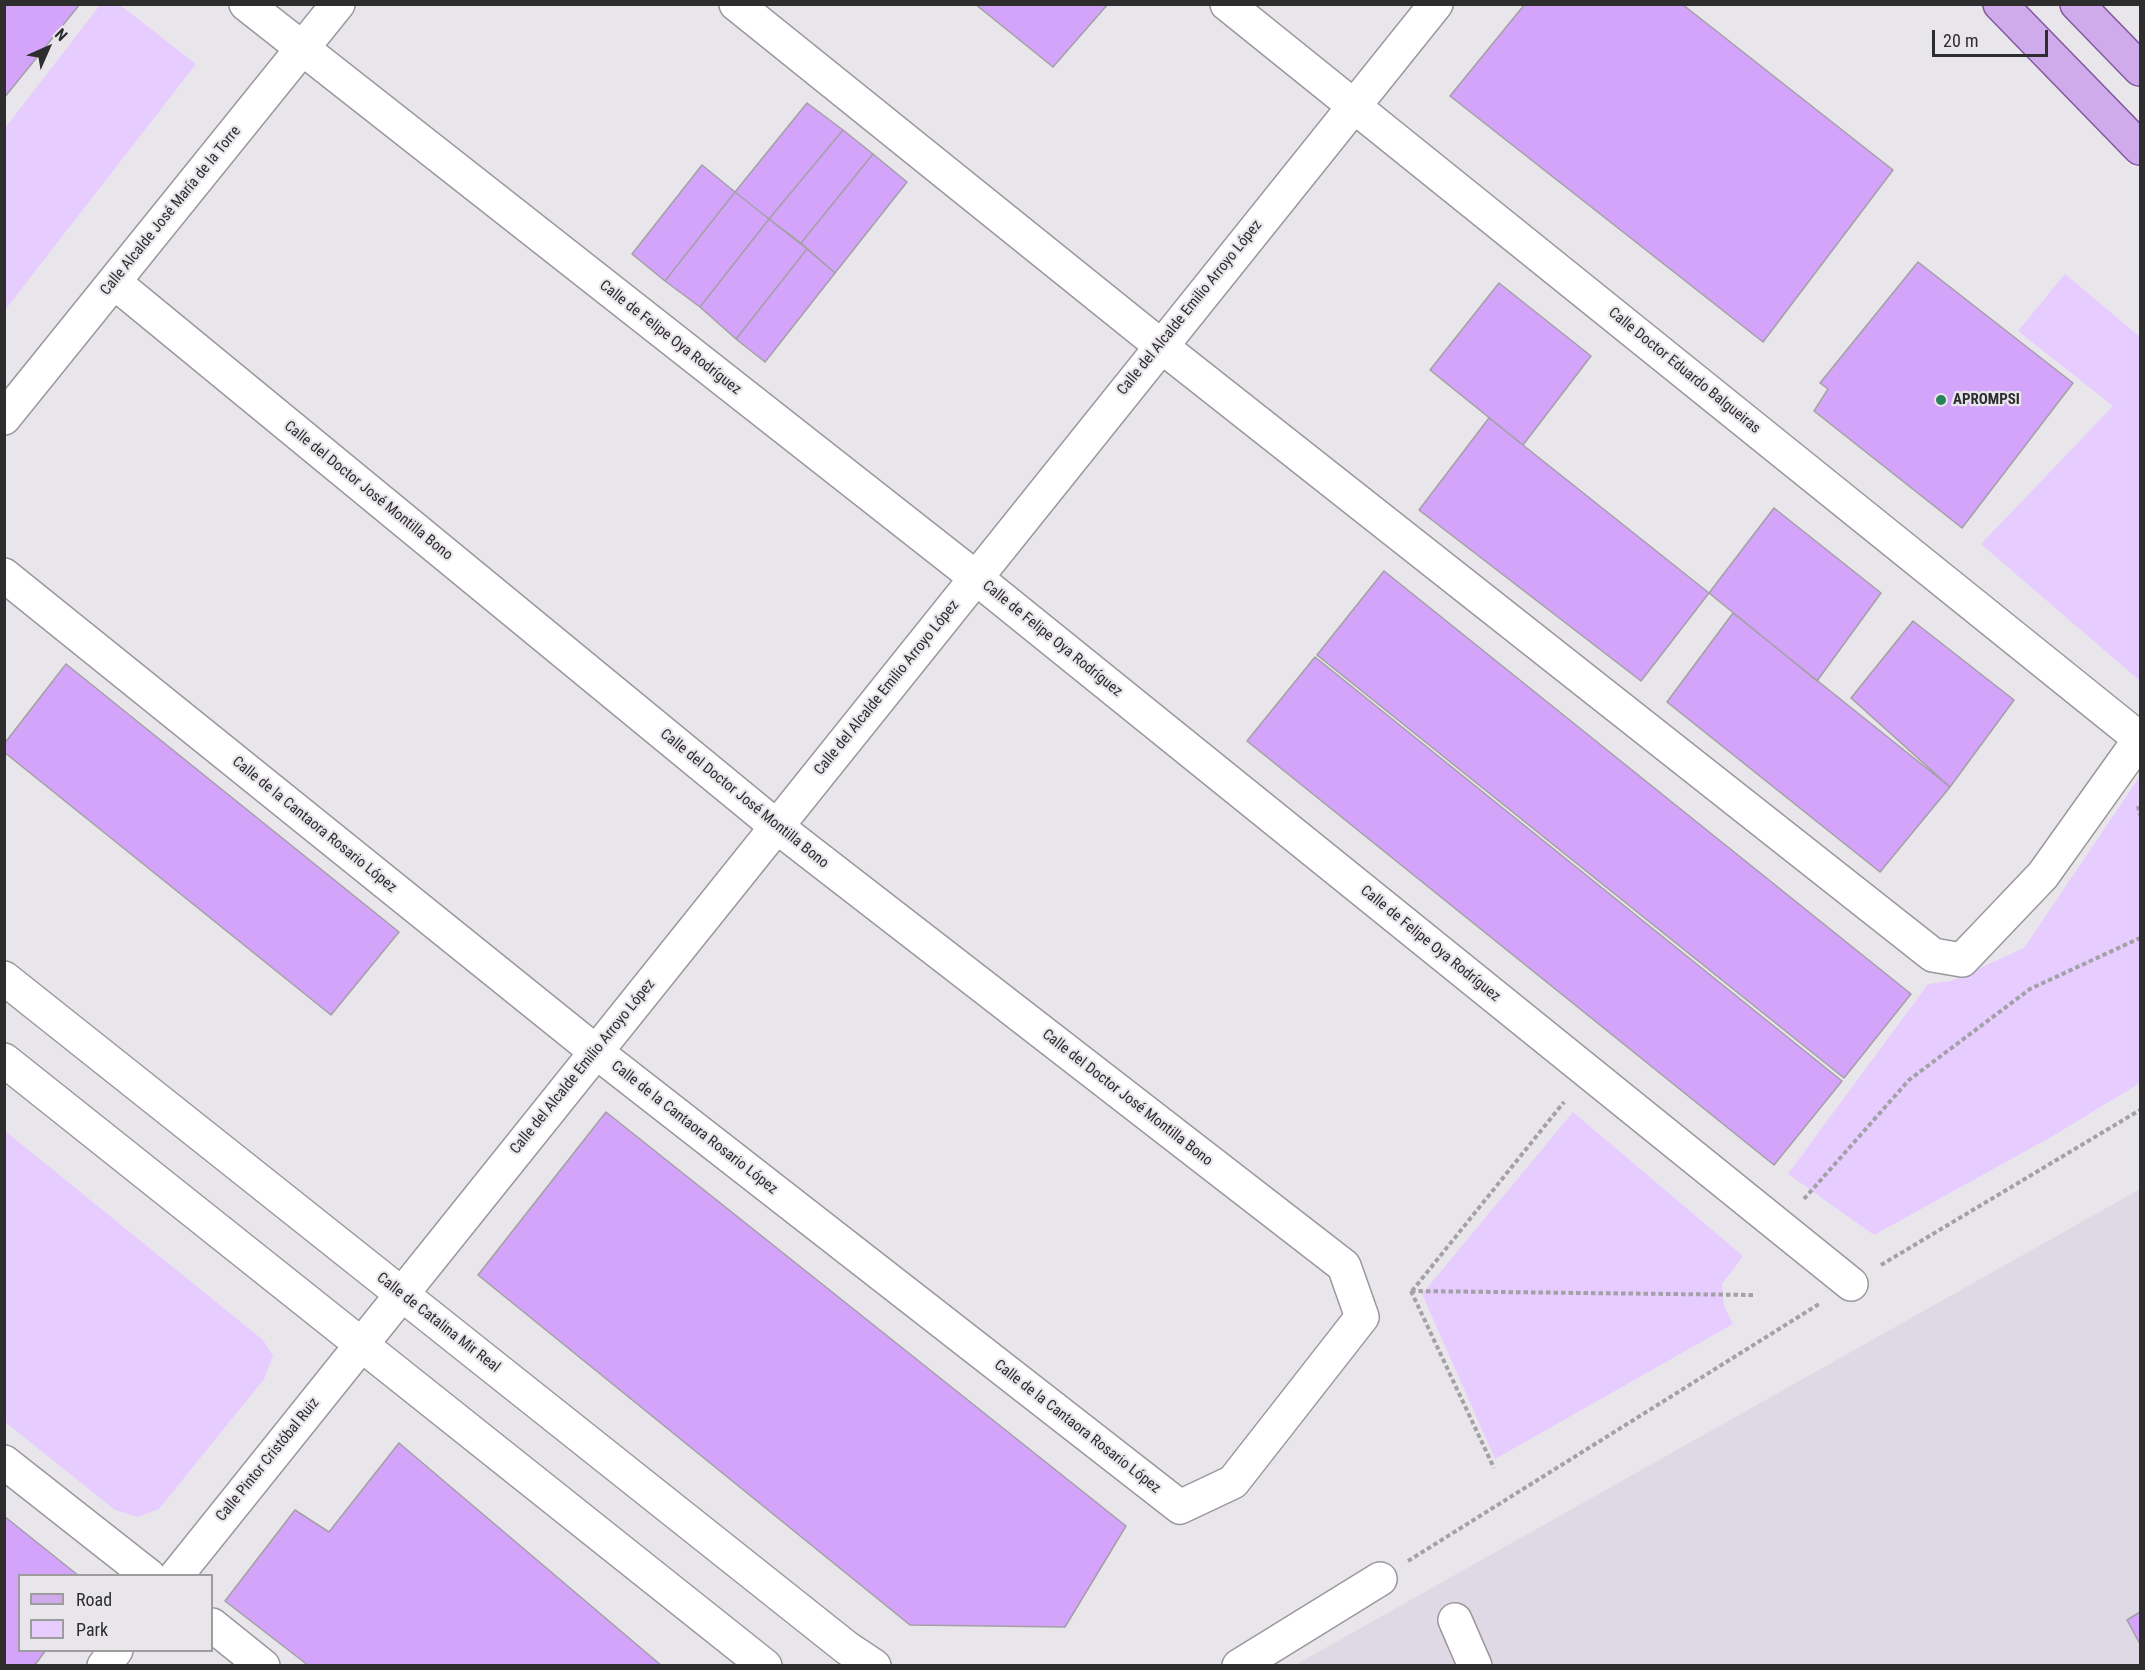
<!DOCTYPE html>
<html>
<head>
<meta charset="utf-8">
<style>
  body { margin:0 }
  #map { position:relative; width:2145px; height:1670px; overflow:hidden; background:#e9e6eb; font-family:"Roboto Condensed",sans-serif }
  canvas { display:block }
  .frame { position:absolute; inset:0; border:6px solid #2e2d2e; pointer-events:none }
  .legend { position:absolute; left:18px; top:1574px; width:195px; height:78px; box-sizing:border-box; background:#e9e6eb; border:2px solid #9e9c9f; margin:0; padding:8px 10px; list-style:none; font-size:18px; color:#2e2d2e }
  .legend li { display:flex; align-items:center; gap:12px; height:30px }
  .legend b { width:30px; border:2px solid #9e9c9f }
  .north { position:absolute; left:18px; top:18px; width:60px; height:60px; -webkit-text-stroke:4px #e9e6eb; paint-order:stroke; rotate:45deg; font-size:16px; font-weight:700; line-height:24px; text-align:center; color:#2e2d2e }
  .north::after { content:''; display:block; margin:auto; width:21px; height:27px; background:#2e2d2e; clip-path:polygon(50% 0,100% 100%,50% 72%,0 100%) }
  .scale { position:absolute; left:1932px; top:30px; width:116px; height:27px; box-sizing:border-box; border:3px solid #2e2d2e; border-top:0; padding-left:8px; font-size:18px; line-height:21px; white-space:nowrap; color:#2e2d2e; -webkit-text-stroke:4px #e9e6eb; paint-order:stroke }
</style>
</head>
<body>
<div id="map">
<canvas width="2145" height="1670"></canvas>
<div class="frame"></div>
<ul class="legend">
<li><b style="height:8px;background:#d0abeb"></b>Road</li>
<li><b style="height:16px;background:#e7ccff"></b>Park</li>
</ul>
<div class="north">N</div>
<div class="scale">20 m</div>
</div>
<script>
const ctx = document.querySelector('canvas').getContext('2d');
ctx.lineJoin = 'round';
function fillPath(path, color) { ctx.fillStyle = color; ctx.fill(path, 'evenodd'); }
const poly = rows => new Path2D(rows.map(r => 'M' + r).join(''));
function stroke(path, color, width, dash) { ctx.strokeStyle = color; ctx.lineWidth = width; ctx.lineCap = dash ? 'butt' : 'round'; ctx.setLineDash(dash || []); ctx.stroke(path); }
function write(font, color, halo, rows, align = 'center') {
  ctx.font = font + ' "Roboto Condensed",sans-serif'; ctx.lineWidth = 4.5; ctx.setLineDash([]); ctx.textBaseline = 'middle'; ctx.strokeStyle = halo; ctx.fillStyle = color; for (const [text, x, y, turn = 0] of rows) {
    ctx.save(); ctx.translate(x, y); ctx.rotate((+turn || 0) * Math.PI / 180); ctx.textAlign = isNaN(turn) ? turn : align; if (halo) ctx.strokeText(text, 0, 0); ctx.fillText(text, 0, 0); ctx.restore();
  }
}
fillPath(poly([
  [2140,1189,2140,1665,1295,1665]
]), '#dfd9e5');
fillPath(poly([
  [100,5,120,5,196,64,5,310,5,128],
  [2065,274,2140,337,2140,681,1981,544,2113,406,2018,331],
  [2140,776,2140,1083,2051,1137,1874,1235,1788,1174,1928,984,1951,981,2024,948],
  [1573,1112,1743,1256,1722,1284,1724,1306,1733,1324,1495,1459,1422,1294],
  [5,1131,263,1340,273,1356,264,1379,159,1509,138,1517,115,1510,5,1422]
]), '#e7ccff');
const building = poly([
  [4,4,80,4,4,98,4,4],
  [975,4,1108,4,1053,67,975,4],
  [1525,4,1682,4,1893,170,1763,342,1450,96,1525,4],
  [807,103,843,130,769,219,735,192,807,103],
  [843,130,873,154,801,243,769,219,843,130],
  [873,154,907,182,835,273,801,243,873,154],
  [702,165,735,192,665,281,632,254,702,165],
  [735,192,769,219,700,307,665,281,735,192],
  [769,219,807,249,736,339,700,307,769,219],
  [807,249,835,273,765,362,736,339,807,249],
  [1918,262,2073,383,1962,528,1814,411,1828,389,1820,383,1918,262],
  [1499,283,1591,356,1523,445,1430,370,1499,283],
  [1489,418,1709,593,1641,681,1419,510,1489,418],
  [1774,508,1881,593,1817,681,1709,593,1774,508],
  [1384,571,1911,994,1844,1078,1317,655,1384,571],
  [1733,613,1950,787,1880,872,1667,702,1733,613],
  [1913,621,2014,700,1950,787,1851,698,1913,621],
  [1315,657,1842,1081,1774,1165,1247,741,1315,657],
  [66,664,399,932,331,1015,4,752,4,744,66,664],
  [606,1112,1126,1526,1065,1627,910,1625,478,1275,606,1112],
  [399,1443,662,1666,309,1666,225,1601,295,1510,329,1532,399,1443],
  [4,1516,79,1576,20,1576,20,1650,46,1650,34,1666,4,1666,4,1516],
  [2140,1612,2140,1644,2127,1620,2140,1612]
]);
fillPath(building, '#d4a4fa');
stroke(building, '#a2a0a4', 1.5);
const minor = poly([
  [246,4,975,577,1851,1284],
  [736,4,1161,346,1933,955,1962,960,2043,875,2140,739],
  [1227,4,2140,739],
  [4,418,338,4],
  [4,575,595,1051,1180,1507,1233,1482,1362,1317,1344,1266,776,826,114,282],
  [4,978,847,1648,874,1666],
  [4,1060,765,1666],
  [4,1462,149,1576],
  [176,1576,1436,4],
  [1455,1620,1475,1666],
  [212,1625,263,1666],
  [104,1666,116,1650],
  [1239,1666,1380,1579]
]);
const major = poly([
  [2000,4,2140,148],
  [2077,4,2140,69]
]);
stroke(minor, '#9b989d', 36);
stroke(major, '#835aa0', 36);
stroke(poly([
  [2138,806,2140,815],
  [1804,1199,1909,1080,2030,989,2140,938],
  [1881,1265,2140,1110],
  [1411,1291,1756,1295],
  [1411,1291,1494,1468],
  [1412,1291,1564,1102],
  [1408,1561,1819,1304]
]), '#a3a1a5', 4, [4.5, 3]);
stroke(minor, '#fff', 33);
stroke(major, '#d0abeb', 33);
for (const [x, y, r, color] of [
  [1941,400,6,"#288359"]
]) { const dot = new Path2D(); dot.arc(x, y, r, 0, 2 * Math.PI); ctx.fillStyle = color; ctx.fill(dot); stroke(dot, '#e9e6eb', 2); }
write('15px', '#2e2d2e', '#e9e6eb', [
  ["Calle Alcalde José María de la Torre",171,211,-51],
  ["Calle del Alcalde Emilio Arroyo López",1190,308,-51],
  ["Calle de Felipe Oya Rodríguez",670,338,38],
  ["Calle Doctor Eduardo Balgueiras",1684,371,39],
  ["Calle del Doctor José Montilla Bono",368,491,39],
  ["Calle de Felipe Oya Rodríguez",1052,639,39],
  ["Calle del Alcalde Emilio Arroyo López",887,688,-51],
  ["Calle del Doctor José Montilla Bono",744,799,39],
  ["Calle de la Cantaora Rosario López",314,825,39],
  ["Calle de Felipe Oya Rodríguez",1430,944,39],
  ["Calle del Alcalde Emilio Arroyo López",583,1067,-51],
  ["Calle del Doctor José Montilla Bono",1127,1098,38],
  ["Calle de la Cantaora Rosario López",694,1128,38],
  ["Calle de Catalina Mir Real",438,1323,38],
  ["Calle de la Cantaora Rosario López",1077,1427,38],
  ["Calle Pintor Cristóbal Ruiz",268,1460,-51]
]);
write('bold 15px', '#2e2d2e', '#e9e6eb', [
  ["APROMPSI",1953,400]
], 'left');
</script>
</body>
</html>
